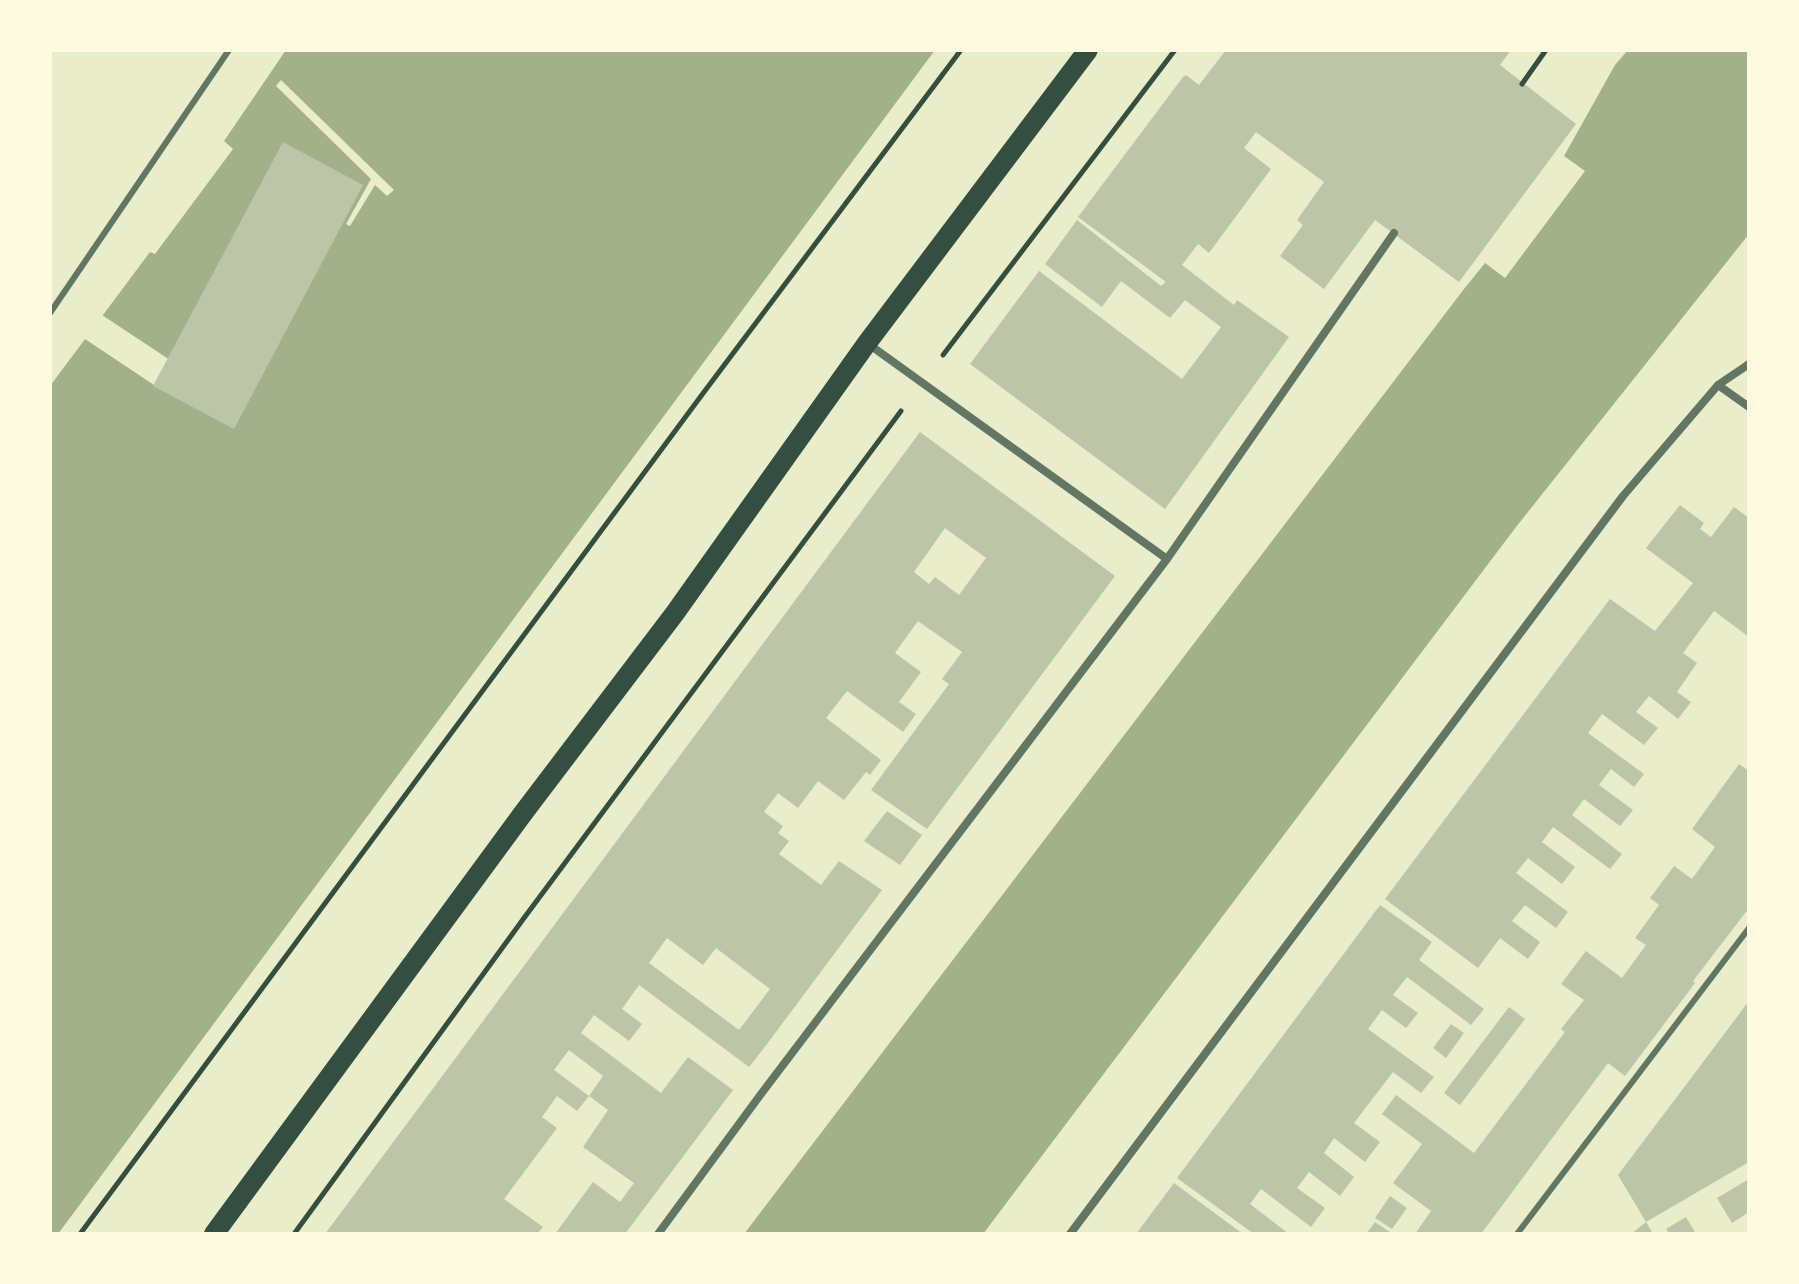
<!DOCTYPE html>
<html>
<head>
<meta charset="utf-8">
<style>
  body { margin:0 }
  #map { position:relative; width:1799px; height:1284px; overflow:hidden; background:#e9edc9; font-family:"Exo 2",sans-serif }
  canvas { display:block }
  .frame { position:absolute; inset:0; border:52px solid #fefae0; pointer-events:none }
</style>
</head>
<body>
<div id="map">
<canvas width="1799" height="1284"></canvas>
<div class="frame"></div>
</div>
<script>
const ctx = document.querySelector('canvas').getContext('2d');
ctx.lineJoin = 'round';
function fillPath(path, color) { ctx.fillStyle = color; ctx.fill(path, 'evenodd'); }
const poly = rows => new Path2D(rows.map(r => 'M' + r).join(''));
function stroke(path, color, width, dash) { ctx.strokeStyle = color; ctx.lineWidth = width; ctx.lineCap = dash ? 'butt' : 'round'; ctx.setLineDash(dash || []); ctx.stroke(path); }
fillPath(poly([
  [286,50,935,50,58,1234,50,1234,50,386,150,252,155,254,233,149,224,141],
  [1628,50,1749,50,1749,234,1516,527,983,1234,744,1234,1464,289,1485,263,1505,278,1585,171,1564,156,1615,65]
]), '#a3b18a');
fillPath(poly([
  [281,80,394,190,387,196,375,185,350,226,346,224,371,179,276,86],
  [99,313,173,362,157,387,82,337]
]), '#e9edc9');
fillPath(poly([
  [1226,50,1511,50,1500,65,1576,124,1459,282,1375,220,1324,289,1280,256,1303,225,1297,220,1324,182,1256,132,1244,148,1271,169,1209,253,1198,244,1182,265,1234,305,1237,300,1289,337,1165,509,970,364,1039,271,1182,379,1221,327,1185,300,1170,318,1121,281,1102,307,1045,264,1077,220,1161,286,1166,282,1078,217,1183,77,1186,75,1199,85],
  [283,142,363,185,234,429,153,386],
  [920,432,1115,576,927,829,871,790,949,684,942,679,962,652,918,621,895,653,921,672,899,702,916,714,903,732,847,691,826,718,881,760,870,775,866,772,844,800,818,781,798,808,778,793,764,812,783,826,778,833,789,841,779,854,821,885,839,861,882,890,764,1048,749,1067,639,985,622,1009,642,1024,629,1041,594,1015,581,1033,661,1093,688,1057,733,1090,625,1234,555,1234,593,1182,620,1202,634,1183,583,1147,608,1110,589,1096,577,1111,557,1096,542,1117,557,1128,504,1199,543,1227,537,1234,325,1234],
  [945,528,986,558,959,595,935,577,929,584,914,572],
  [667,938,703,965,716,948,770,989,739,1030,649,963],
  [569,1050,603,1076,589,1096,554,1070],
  [1680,505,1704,523,1700,529,1711,537,1734,507,1749,518,1749,637,1714,611,1683,653,1697,663,1677,692,1691,702,1678,719,1649,696,1636,712,1658,728,1644,745,1602,714,1588,733,1644,774,1634,787,1611,769,1599,785,1633,810,1620,826,1584,799,1572,815,1622,854,1610,869,1553,827,1542,842,1575,867,1562,884,1528,858,1516,873,1568,912,1556,928,1525,905,1512,921,1540,942,1528,959,1500,938,1478,968,1385,899,1610,599,1655,631,1693,583,1646,548],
  [1739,764,1749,771,1749,908,1693,981,1695,983,1625,1076,1608,1063,1481,1234,1415,1234,1431,1211,1393,1183,1422,1144,1382,1114,1396,1095,1474,1153,1565,1032,1561,1029,1584,1000,1561,984,1586,951,1622,978,1646,945,1635,938,1659,905,1650,898,1674,866,1692,879,1715,847,1692,829],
  [887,811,922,835,900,865,864,841],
  [1380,905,1432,942,1419,960,1484,1009,1471,1025,1407,977,1393,995,1418,1013,1406,1028,1382,1010,1368,1029,1434,1077,1421,1093,1393,1072,1354,1123,1380,1142,1365,1162,1334,1138,1324,1153,1354,1177,1340,1196,1309,1172,1297,1188,1325,1208,1311,1227,1261,1189,1250,1204,1289,1234,1254,1234,1177,1178],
  [1749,1001,1749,1162,1646,1222,1618,1175],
  [1509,1007,1525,1019,1460,1105,1444,1093],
  [1451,1024,1464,1033,1446,1058,1433,1048],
  [1749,1179,1749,1212,1732,1223,1717,1198],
  [1174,1183,1243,1234,1136,1234],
  [1390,1196,1407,1208,1392,1229,1375,1218],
  [1686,1217,1696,1234,1669,1234,1666,1229],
  [1375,1222,1393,1234,1366,1234],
  [1646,1222,1653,1234,1631,1234]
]), '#bcc5a7');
stroke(poly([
  [1522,84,1546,50],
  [943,355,1175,50],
  [80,1234,704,392,961,50],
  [294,1234,524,918,901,411]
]), '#344e41', 5);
stroke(poly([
  [50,313,229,50],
  [1517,1234,1749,928]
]), '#617663', 6);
stroke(poly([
  [867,343,1167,559],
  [1718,385,1749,407],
  [658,1234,761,1094,1167,559,1394,233],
  [1070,1234,1623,496,1718,385,1749,364]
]), '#617663', 8);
stroke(poly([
  [214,1234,524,812,675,613,867,343,1088,50]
]), '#344e41', 20);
</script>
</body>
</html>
